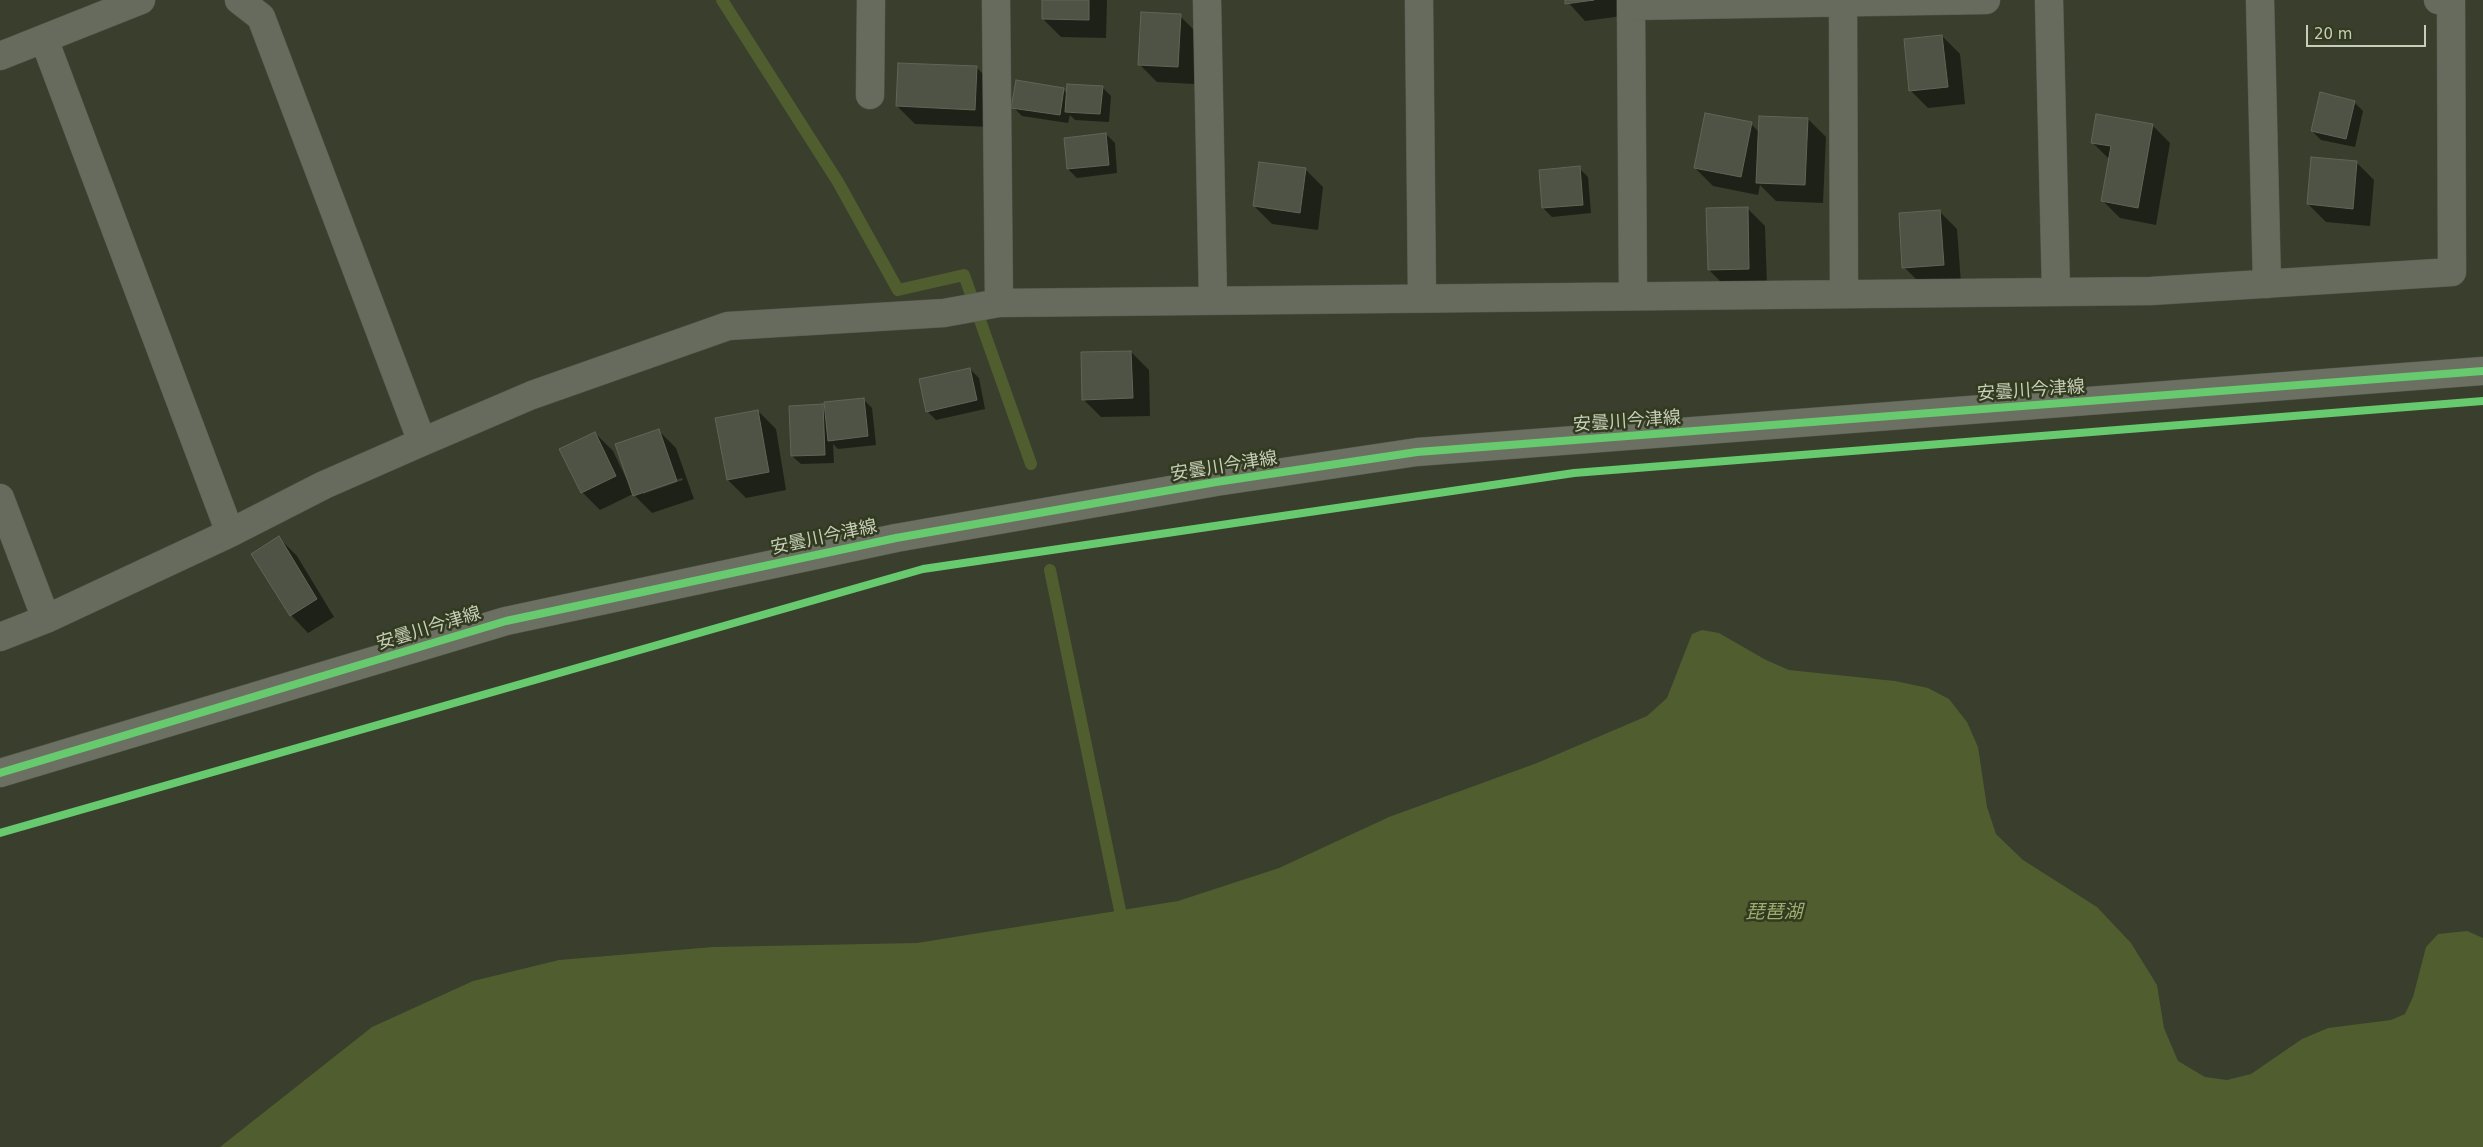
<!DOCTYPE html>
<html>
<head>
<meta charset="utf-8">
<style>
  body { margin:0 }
  #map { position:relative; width:2483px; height:1147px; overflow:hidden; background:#393e2d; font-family:"DejaVu Sans",sans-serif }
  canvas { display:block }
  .scale { position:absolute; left:2306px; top:25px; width:120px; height:22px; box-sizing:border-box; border:2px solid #c7ceb8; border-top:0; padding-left:6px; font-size:15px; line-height:18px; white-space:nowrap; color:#c7ceb8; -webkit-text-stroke:4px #323a1f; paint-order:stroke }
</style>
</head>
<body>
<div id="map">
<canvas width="2483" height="1147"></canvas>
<div class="scale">20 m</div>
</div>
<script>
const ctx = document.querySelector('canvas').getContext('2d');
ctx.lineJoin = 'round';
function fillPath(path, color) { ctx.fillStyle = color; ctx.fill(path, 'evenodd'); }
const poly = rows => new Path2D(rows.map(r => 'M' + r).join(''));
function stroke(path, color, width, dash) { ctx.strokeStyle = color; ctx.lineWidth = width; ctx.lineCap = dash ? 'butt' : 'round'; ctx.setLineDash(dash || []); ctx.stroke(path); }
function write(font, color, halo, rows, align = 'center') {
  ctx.font = font + ' "DejaVu Sans","Noto Sans JP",sans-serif'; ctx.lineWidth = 5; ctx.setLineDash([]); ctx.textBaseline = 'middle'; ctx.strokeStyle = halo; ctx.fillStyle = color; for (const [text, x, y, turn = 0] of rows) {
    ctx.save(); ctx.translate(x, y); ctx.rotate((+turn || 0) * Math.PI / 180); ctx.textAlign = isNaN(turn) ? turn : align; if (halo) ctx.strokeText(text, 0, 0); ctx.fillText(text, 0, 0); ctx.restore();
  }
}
fillPath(poly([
  [1702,630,1719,633,1766,660,1789,670,1895,681,1928,688,1949,699,1967,722,1978,747,1987,807,1996,834,2023,860,2097,907,2131,943,2157,985,2164,1028,2178,1061,2205,1077,2227,1080,2251,1074,2302,1039,2328,1028,2391,1020,2405,1014,2413,997,2426,947,2438,934,2467,931,2483,938,2483,1147,220,1147,372,1027,473,981,559,960,713,947,917,943,1178,901,1279,868,1389,817,1537,763,1647,716,1667,698,1692,634]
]), '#4f5d2f');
fillPath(poly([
  [1043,0,1107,0,1106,38,1061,37,1043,19],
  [1566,0,1621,0,1622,16,1585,21],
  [1180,16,1198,34,1195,84,1157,82,1139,64],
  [1942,36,1960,54,1965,104,1928,108,1910,90],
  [976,67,994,85,992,127,915,124,897,106],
  [1102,87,1111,96,1109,122,1075,120,1070,115,1068,123,1022,116,1013,107,1063,90,1068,94],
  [2354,102,2363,111,2355,147,2321,140,2312,131],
  [1761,117,1808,119,1826,137,1823,203,1776,201,1760,185,1758,195,1713,186,1695,168,1751,124,1760,133],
  [2152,125,2170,143,2156,225,2120,218,2102,200,2110,160,2092,142],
  [1106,134,1115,143,1117,173,1077,178,1068,169],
  [2356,162,2374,180,2370,226,2326,222,2308,204],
  [1579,168,1588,177,1591,213,1552,217,1543,208,1540,171],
  [1305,169,1323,187,1318,230,1272,224,1254,206],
  [1747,208,1765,226,1767,287,1727,288,1709,270],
  [1939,211,1957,229,1961,283,1922,285,1904,267],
  [1131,352,1149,370,1150,416,1101,417,1083,399],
  [970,369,979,378,985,409,936,420,927,411],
  [863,399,872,408,876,445,838,449,833,444,834,463,801,464,792,456,823,406,826,409],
  [758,411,776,429,786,490,746,498,728,480],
  [658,430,676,448,694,499,652,513,633,494,600,510,582,492,595,433,613,451,627,480],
  [682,478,683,480,643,494,643,491],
  [279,538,297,556,334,617,308,633,291,615]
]), '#0007');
stroke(poly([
  [722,0,838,182,898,290,964,275,1031,464],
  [1050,570,1123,925]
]), '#4f5d2f', 12);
const building = poly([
  [1042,0,1089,0,1089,20,1042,19,1042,0],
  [1565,0,1594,0,1565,4,1565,0],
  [1141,12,1181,14,1178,67,1138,65,1141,12],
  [1942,35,1948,87,1909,91,1904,39,1942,35],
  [898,63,977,66,975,110,896,106,898,63],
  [1016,80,1064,88,1060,115,1011,108,1016,80],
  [1067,84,1103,86,1100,114,1065,112,1067,84],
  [2320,92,2355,101,2346,139,2311,131,2320,92],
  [1705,113,1752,122,1741,177,1694,168,1705,113],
  [2096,114,2153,124,2138,208,2101,201,2111,146,2091,143,2096,114],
  [1759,116,1808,118,1805,185,1756,183,1759,116],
  [1106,133,1109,165,1067,169,1064,138,1106,133],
  [2311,157,2357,161,2353,209,2307,204,2311,157],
  [1259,162,1306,168,1300,213,1253,206,1259,162],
  [1580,166,1583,205,1542,208,1539,170,1580,166],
  [1748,207,1749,269,1708,270,1706,208,1748,207],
  [1940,210,1944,265,1902,268,1899,213,1940,210],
  [1131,351,1133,398,1082,400,1081,352,1131,351],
  [970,368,977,400,926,412,919,379,970,368],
  [864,398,868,436,828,441,824,402,864,398],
  [823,404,825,455,791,456,789,406,823,404],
  [758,410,769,472,727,480,715,418,758,410],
  [659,429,677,481,633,496,615,444,659,429],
  [595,432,616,476,581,493,559,449,595,432],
  [279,536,317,599,290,616,251,554,279,536]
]);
fillPath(building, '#4e5345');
stroke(building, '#606555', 1);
const minor = poly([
  [239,0,261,17,422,442],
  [996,0,999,303],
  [1207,0,1213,300],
  [1419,0,1422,298],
  [1631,0,1631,6,1986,0],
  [2049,0,2056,292],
  [2260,0,2267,284],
  [1843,3,1844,294],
  [1631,6,1633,296],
  [44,39,230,533],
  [0,56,141,0],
  [870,95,871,0],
  [0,498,46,619],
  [0,637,46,619,230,533,324,485,422,442,532,395,728,326,944,313,999,303,2151,291,2452,272,2451,2,2438,0]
]);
const secondary = poly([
  [0,773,506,621,896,538,1216,482,1417,452,2483,371]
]);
stroke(minor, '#54584c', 29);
stroke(secondary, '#54584c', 29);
stroke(minor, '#676b5e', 28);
stroke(secondary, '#6c7062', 28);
stroke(poly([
  [0,773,506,621,896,538,1216,482,1417,452,2483,371],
  [0,833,923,569,1574,473,2483,401]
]), '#67ca6e', 8);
write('18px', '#c7ceb8', '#323a1f', [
  ["安曇川今津線",2031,391,-4],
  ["安曇川今津線",1627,422,-4],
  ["安曇川今津線",1224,467,-9],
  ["安曇川今津線",824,538,-12],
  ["安曇川今津線",429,629,-17]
]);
write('italic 19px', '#9cae70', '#323a1f', [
  ["琵琶湖",1774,913]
]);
</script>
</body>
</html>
